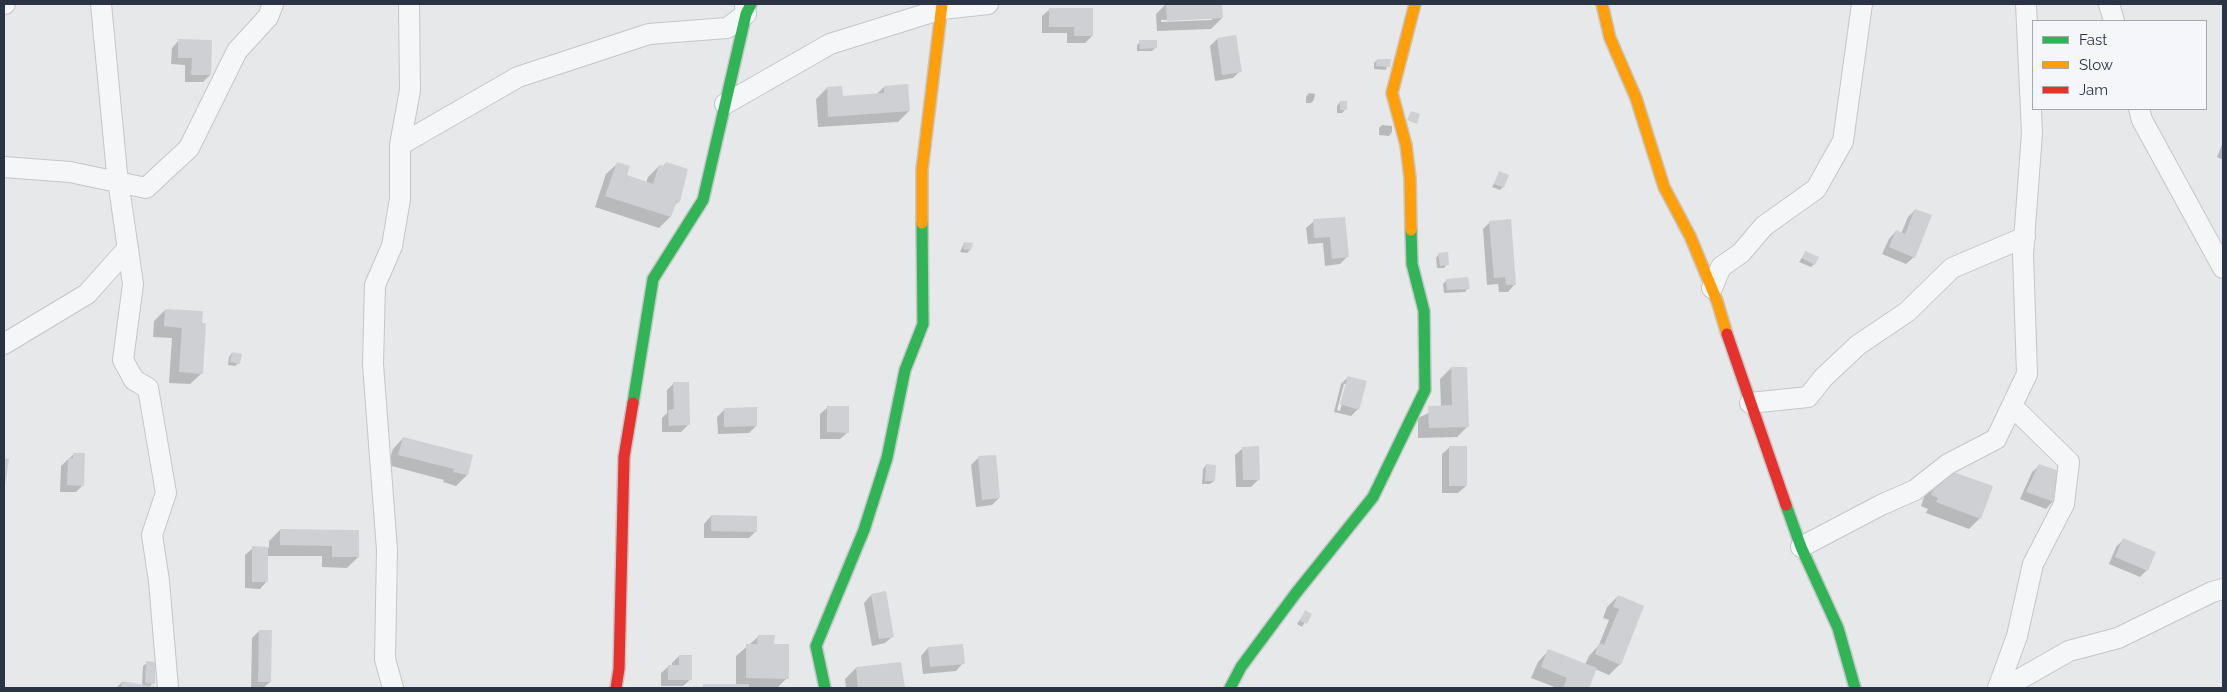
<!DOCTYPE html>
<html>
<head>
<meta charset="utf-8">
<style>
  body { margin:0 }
  #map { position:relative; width:2227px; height:692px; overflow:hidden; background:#e6e8ea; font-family:Raleway,sans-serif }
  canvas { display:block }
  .frame { position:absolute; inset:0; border:5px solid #2b3445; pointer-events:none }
  .legend { position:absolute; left:2032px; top:20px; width:175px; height:90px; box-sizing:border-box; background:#f4f6f9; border:1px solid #a4a8b1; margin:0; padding:6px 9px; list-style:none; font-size:15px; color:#2b3445 }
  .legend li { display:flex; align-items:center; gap:10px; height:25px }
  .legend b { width:25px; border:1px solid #a4a8b1 }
</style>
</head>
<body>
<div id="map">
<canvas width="2227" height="692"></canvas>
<div class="frame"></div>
<ul class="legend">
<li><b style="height:6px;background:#30b455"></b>Fast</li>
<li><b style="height:6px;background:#ff9f0a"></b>Slow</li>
<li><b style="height:6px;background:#e5322d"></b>Jam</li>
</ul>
</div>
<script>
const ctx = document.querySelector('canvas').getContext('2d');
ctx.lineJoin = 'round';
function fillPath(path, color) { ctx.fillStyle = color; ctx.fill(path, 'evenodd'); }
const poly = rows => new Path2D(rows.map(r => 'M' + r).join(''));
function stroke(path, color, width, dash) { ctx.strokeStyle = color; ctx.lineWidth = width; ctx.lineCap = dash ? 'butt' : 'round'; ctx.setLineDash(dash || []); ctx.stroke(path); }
fillPath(poly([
  [1166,4,1221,4,1222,18,1211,29,1157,31,1156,14],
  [1212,18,1212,20,1161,22,1161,20],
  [1050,9,1092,36,1085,43,1067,43,1067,33,1042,33,1042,16],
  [1217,39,1240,71,1233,78,1215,81,1210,46],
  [179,40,210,75,203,82,185,82,185,65,171,64,172,48],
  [1140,42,1156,47,1152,51,1137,51,1137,45],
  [1377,60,1389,61,1386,70,1374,69,1374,63],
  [884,87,909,111,898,122,818,127,816,99,827,88,841,97,876,95],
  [1309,93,1315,94,1314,100,1311,103,1306,103,1306,97],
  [1340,102,1345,110,1342,113,1337,113,1337,106],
  [1382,125,1392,126,1392,132,1389,136,1379,135,1379,128],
  [2223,142,2223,160,2217,157],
  [666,163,679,201,673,207,670,217,659,228,595,207,606,174,617,164,626,176,646,183,648,177,659,166,662,167],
  [1500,173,1503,187,1500,190,1492,187],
  [1915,210,1914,257,1906,264,1882,254,1889,239,1896,231,1901,234,1908,217],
  [1344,218,1347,257,1340,264,1325,266,1323,243,1308,244,1306,228,1314,221],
  [1490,222,1515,284,1508,292,1499,292,1498,284,1487,285,1483,229],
  [964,243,970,250,967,253,960,252],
  [1806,252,1814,264,1811,267,1799,262],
  [1439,254,1447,264,1444,268,1437,268,1436,258],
  [1447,280,1468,288,1465,292,1444,293,1443,284],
  [165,310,201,324,201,374,190,384,169,383,172,338,153,337,154,321],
  [232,353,239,363,235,366,228,365,229,357],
  [1451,368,1468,426,1457,437,1418,438,1418,418,1441,407,1440,379],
  [1348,377,1358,409,1351,416,1334,412,1341,384],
  [1344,384,1347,384,1340,411,1337,410],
  [674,383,688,425,681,432,662,432,662,418,667,413,667,390],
  [828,407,848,432,840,439,820,439,820,414],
  [724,410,756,426,749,433,718,434,717,417],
  [403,438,467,475,456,486,443,482,444,480,388,465,393,449],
  [1450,447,1466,486,1458,493,1442,493,1442,454],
  [1243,448,1258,480,1251,487,1236,487,1235,455],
  [74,454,83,485,76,492,60,492,61,466],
  [979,457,999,498,992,505,976,507,971,465],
  [1206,465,1214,481,1210,484,1202,484,1203,469],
  [2040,465,2053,501,2046,509,2020,499,2032,472],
  [1948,471,1980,518,1969,529,1926,513,1928,509,1921,506,1928,486],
  [711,516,756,531,749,538,704,538,704,524],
  [280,530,358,531,358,557,347,568,322,567,322,556,267,556,267,581,260,589,245,588,245,555,253,548,269,548,269,541],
  [2123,540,2147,570,2140,577,2109,564,2116,547],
  [871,595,893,636,885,643,872,646,864,603],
  [1618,596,1643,606,1620,664,1609,675,1595,669,1588,688,1557,688,1531,678,1538,662,1548,651,1585,665,1589,656,1599,645,1609,620,1603,618,1607,607],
  [1305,612,1310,614,1302,627,1297,624],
  [259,631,270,682,263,688,251,688,252,638],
  [758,637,773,645,787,678,777,688,701,688,703,686,736,685,736,656],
  [928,648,963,663,956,671,923,674,921,656],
  [679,656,691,679,683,686,661,686,661,673,669,666,672,666,672,663],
  [147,663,153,683,149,687,154,688,116,688,122,682,142,686,143,666],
  [900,663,903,688,846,688,845,679,856,668]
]), '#0003');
fillPath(poly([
  [1166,4,1222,4,1223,18,1167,21],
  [1049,8,1093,8,1093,36,1074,36,1074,27,1049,27],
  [1236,35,1242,72,1222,75,1217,38],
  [178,39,212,40,211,75,191,75,192,58,178,58],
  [1139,40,1157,40,1157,48,1140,49],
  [1377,59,1391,59,1390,67,1376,66],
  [908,84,910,111,828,117,827,87,842,86,843,96,884,93,884,86],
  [1340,101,1347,101,1347,110,1340,110],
  [1411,111,1420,114,1417,124,1407,120],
  [617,162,630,166,627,175,653,184,659,165,664,166,666,162,688,169,680,202,677,201,671,217,605,196],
  [1499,171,1509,175,1504,188,1494,184],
  [1915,209,1932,215,1915,258,1889,247,1896,230,1905,234],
  [1345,217,1349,257,1332,259,1330,237,1314,238,1313,219],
  [1511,219,1516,285,1506,285,1505,277,1494,278,1489,221],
  [964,242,973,243,971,250,963,249],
  [1805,251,1819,257,1815,265,1802,258],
  [1448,252,1449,265,1440,266,1438,253],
  [1468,277,1470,289,1447,290,1446,279],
  [165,309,203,311,202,323,206,323,203,374,179,372,182,328,164,326],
  [232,352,242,354,240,364,230,362],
  [1451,367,1467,367,1469,427,1429,428,1428,406,1452,405],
  [1348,376,1367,381,1359,410,1340,404],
  [673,382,689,382,690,425,669,426,668,410,674,409],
  [827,406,849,406,849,433,827,432],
  [757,407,757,426,724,427,724,408],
  [403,437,473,455,468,475,453,472,454,469,398,455],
  [1259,446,1260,480,1243,480,1242,447],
  [1449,446,1467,446,1467,486,1449,486],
  [73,453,85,453,84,486,67,485,68,458,73,458],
  [996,455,1000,498,982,500,978,456],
  [4,458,9,459,5,486,4,486],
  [1206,464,1216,465,1215,481,1205,481],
  [2039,464,2065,473,2054,502,2026,492],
  [1948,470,1993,486,1981,519,1936,502,1938,498,1931,495,1939,473],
  [711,515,757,516,757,532,711,531],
  [280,529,359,530,359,557,332,557,332,546,280,545],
  [2123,538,2156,552,2148,571,2115,557],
  [252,546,268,547,268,582,252,582],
  [886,591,894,637,879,639,871,594],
  [1618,595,1644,606,1621,665,1595,654,1599,643,1604,645,1619,609,1613,607],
  [1305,610,1312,614,1307,624,1300,621],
  [259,630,272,630,271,682,258,682],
  [758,635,775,635,774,644,789,644,789,679,746,678,746,644,757,644],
  [963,644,965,664,930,667,928,647],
  [1548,649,1597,668,1589,688,1563,688,1567,678,1541,667],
  [679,655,692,655,692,680,668,680,668,665,679,665],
  [146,661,156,662,155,684,145,683],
  [901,662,905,688,858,688,856,667],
  [122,681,156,687,155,688,121,688],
  [703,684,749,684,749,688,703,688]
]), '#ced0d3');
const street = poly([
  [4,4,5,4],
  [101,4,117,173,133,284,123,360,134,380,148,388,166,493,152,535,159,581,168,688],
  [2109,4,2114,21],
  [725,104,830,44,942,9,988,4],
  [2139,109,2142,120,2223,268],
  [400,145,518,77,649,34,727,28,746,14,745,7],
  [4,167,70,172,146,188,189,148,237,51,268,17,273,4],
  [1712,288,1721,267,1741,253,1764,226,1816,189,1843,141,1862,4],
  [4,344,87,294,128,248],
  [1750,403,1808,397,1823,378,1858,345,1907,312,1952,268,2025,237],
  [1801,547,1881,505,1915,490,1948,464,1996,439,2027,374,2023,254,2032,133,2026,4],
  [393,688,385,659,387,550,373,364,375,285,392,246,400,199,400,145,410,90,409,4],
  [1998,688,2017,636,2033,564,2064,504,2069,462,2012,406],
  [2004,688,2069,651,2118,638,2212,592,2223,589]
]);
const fast = poly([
  [633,403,653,279,703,200,746,14,751,4],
  [1786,505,1801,547,1838,628,1855,688],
  [825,688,816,646,864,530,887,458,905,370,923,324,922,223],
  [1230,688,1241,667,1296,593,1373,497,1425,390,1424,311,1412,264,1411,230]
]);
const slow = poly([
  [1602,4,1610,38,1636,98,1664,187,1690,236,1717,301,1727,334],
  [922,223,922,170,942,4],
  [1411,230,1410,178,1406,145,1392,93,1415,4]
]);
const jam = poly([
  [1727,334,1786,505],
  [616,688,619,669,624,457,633,403]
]);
stroke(street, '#c4c6c8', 22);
stroke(fast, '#c4c6c8', 14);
stroke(slow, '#c4c6c8', 14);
stroke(jam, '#c4c6c8', 14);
stroke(street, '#f5f6f7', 20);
stroke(fast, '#30b455', 11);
stroke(slow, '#ff9f0a', 11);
stroke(jam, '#e5322d', 11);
</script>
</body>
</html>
